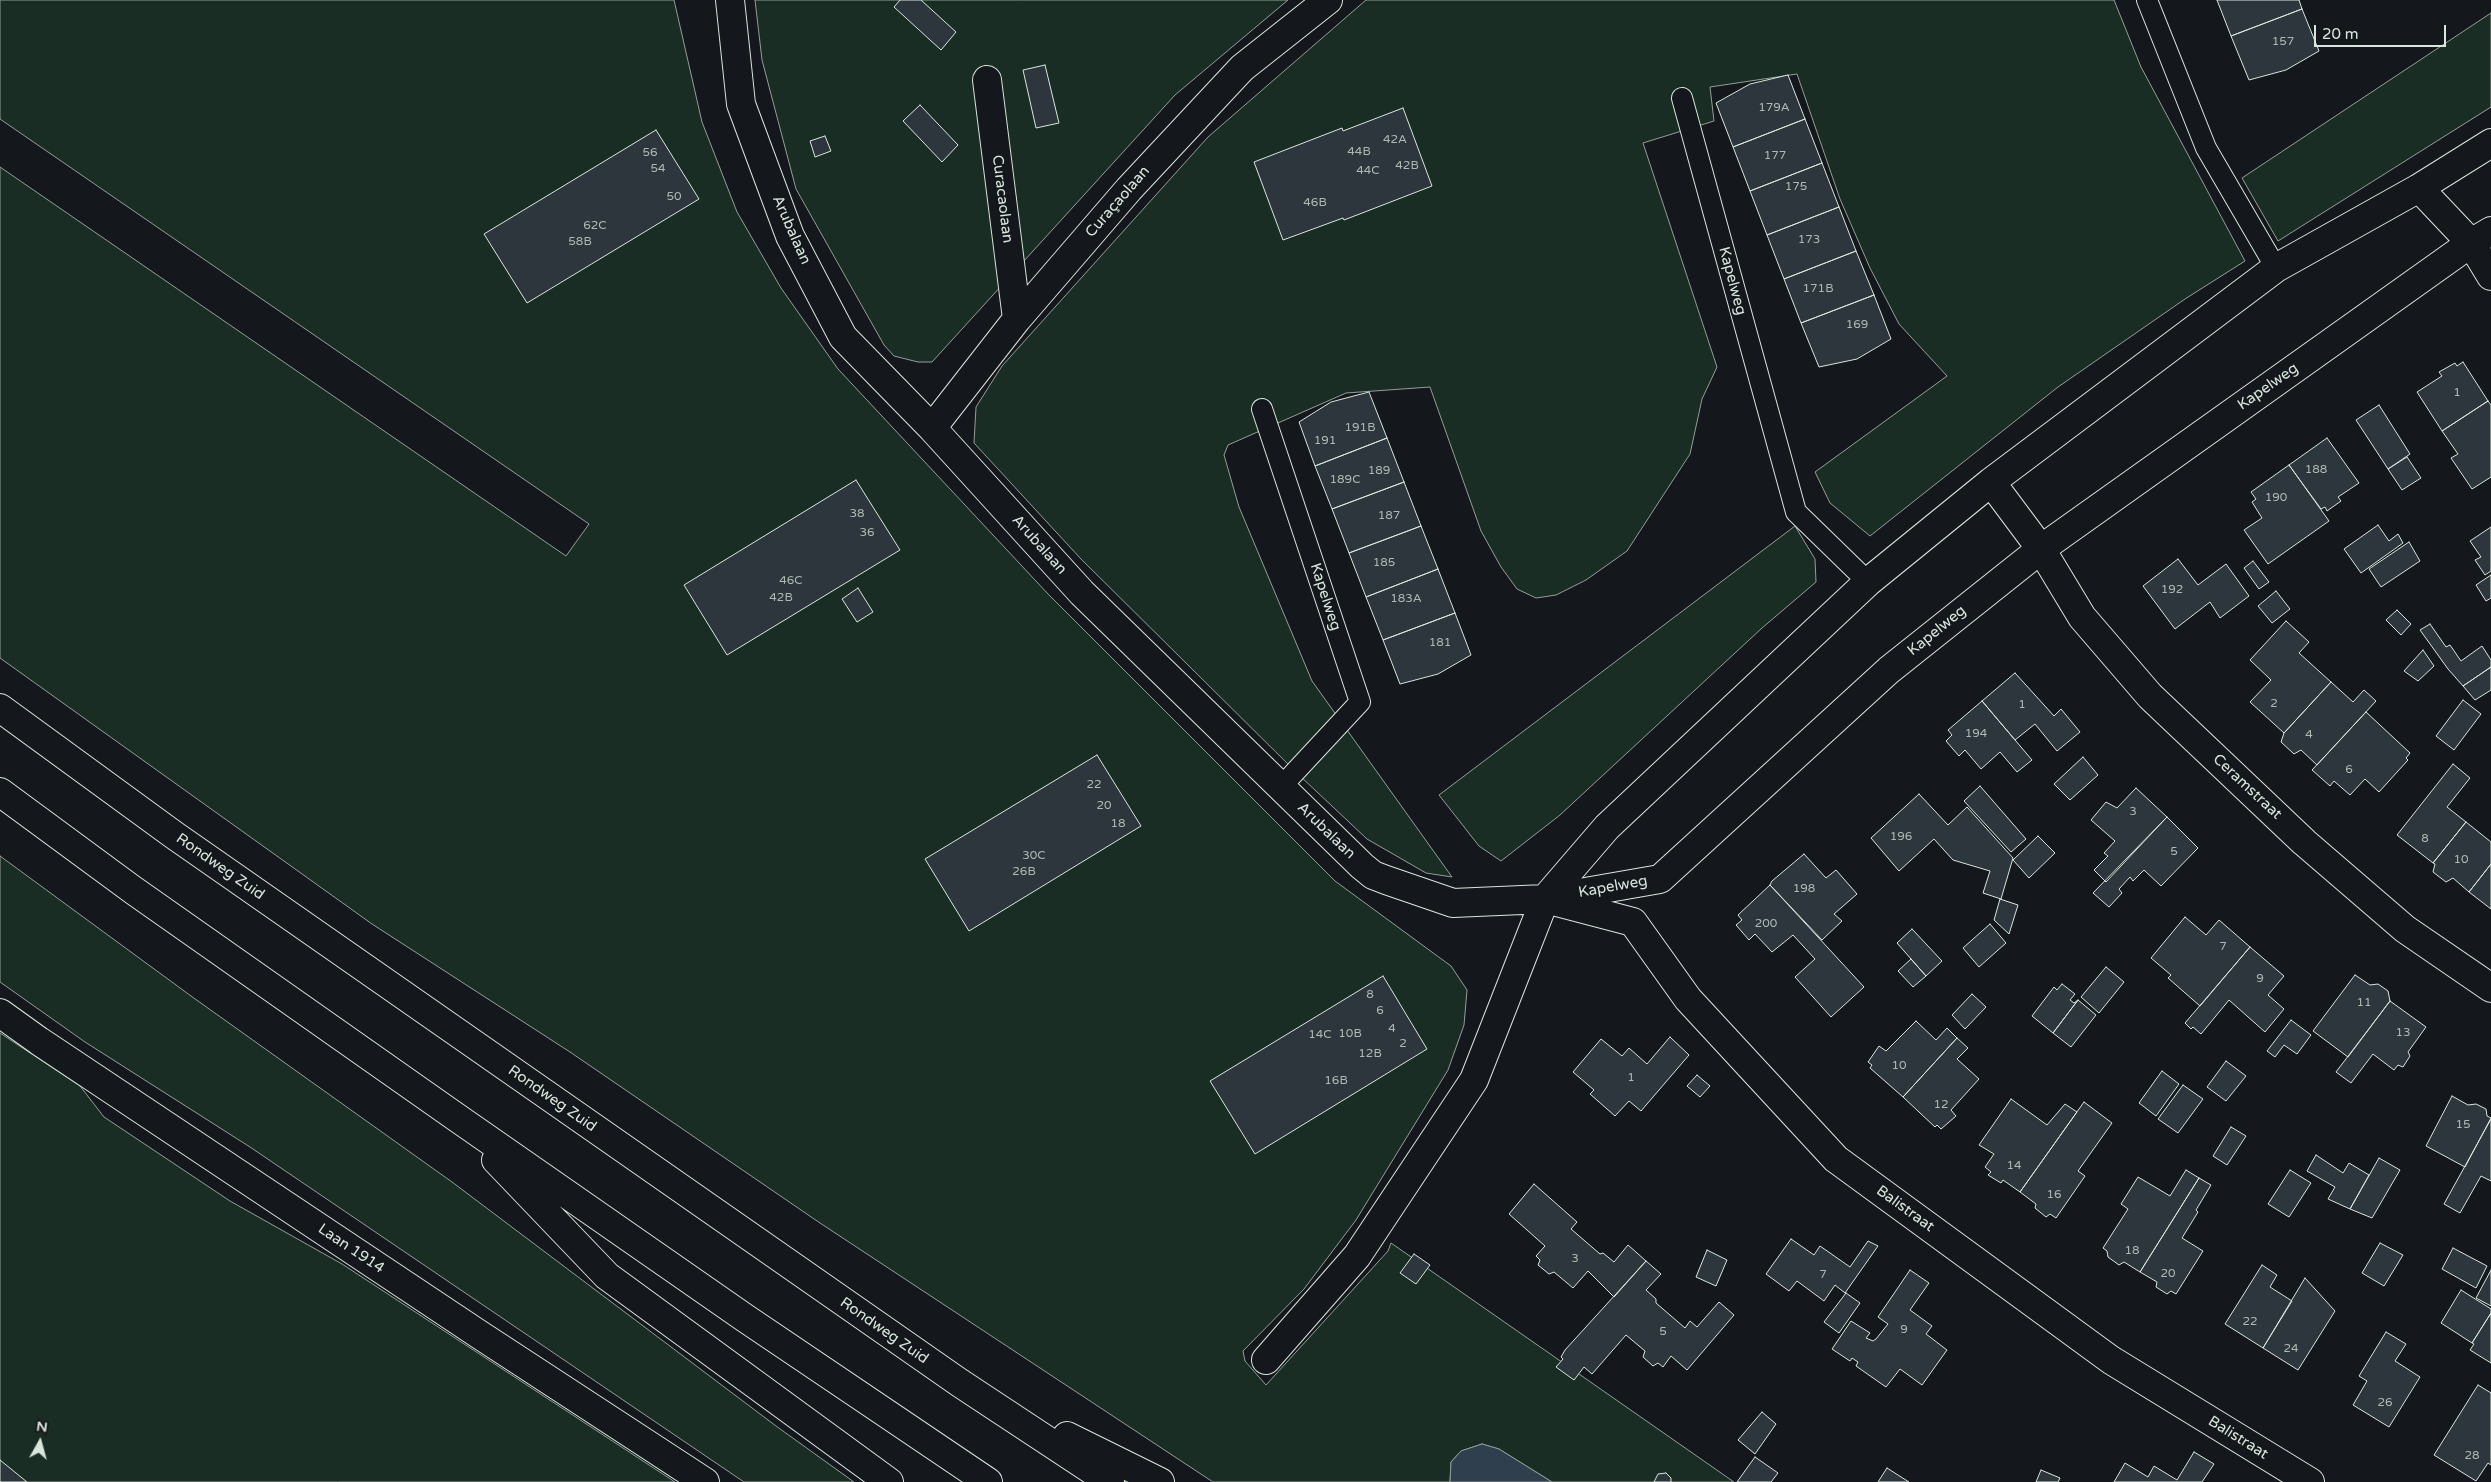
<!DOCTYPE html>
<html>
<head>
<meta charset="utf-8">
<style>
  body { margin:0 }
  #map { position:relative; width:2491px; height:1482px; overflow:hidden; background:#14181c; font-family:"Varela Round",sans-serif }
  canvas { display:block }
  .north { position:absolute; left:15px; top:1417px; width:50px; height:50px; -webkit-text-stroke:4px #14181c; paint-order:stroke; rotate:7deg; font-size:14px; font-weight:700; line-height:20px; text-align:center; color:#d8e6dc }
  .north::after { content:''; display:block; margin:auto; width:18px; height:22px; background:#d8e6dc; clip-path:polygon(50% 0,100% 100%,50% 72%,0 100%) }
  .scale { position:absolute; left:2314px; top:25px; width:132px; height:22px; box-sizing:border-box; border:2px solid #d8e6dc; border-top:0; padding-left:6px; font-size:15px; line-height:18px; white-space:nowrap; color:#d8e6dc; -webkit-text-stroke:4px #14181c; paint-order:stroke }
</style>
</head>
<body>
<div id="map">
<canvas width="2491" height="1482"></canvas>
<div class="north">N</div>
<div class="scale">20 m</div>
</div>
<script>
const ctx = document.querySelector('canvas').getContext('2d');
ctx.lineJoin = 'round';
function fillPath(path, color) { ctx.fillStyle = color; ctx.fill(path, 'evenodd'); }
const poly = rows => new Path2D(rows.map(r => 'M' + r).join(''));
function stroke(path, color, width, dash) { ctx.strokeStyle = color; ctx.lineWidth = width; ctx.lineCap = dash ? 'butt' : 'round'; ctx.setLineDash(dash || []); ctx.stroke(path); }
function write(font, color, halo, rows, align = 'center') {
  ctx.font = font + ' "Varela Round",sans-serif'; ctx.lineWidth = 4; ctx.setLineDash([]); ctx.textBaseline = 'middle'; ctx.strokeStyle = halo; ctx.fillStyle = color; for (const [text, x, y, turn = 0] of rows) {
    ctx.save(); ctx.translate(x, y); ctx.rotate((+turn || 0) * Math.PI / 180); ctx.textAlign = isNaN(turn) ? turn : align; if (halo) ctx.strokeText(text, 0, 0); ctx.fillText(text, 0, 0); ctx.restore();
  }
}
const green = poly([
  [0,0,674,0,702,122,737,212,781,288,838,369,1049,595,1335,881,1451,966,1467,990,1464,1025,1448,1070,1356,1220,1304,1289,1243,1351,1245,1361,1266,1385,1388,1251,1391,1243,1734,1482,1552,1482,1499,1449,1482,1444,1461,1451,1451,1462,1450,1482,1213,1482,820,1223,570,1052,372,924,0,658,0,167,566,556,589,524,0,119,0,0],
  [755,0,1288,0,1175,95,932,362,918,362,894,356,884,345,796,189,762,60,755,0],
  [1366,0,2114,0,2141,67,2245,261,2185,299,2058,387,1870,536,1830,503,1815,472,1947,376,1899,324,1870,268,1840,199,1797,74,1710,87,1714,121,1643,143,1717,367,1702,399,1690,454,1627,551,1586,580,1556,595,1536,598,1517,589,1501,567,1481,531,1430,387,1346,393,1228,445,1224,455,1239,507,1312,681,1452,877,1426,873,1367,839,1299,775,1081,559,974,443,976,407,1002,366,1208,137,1366,0],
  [2491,13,2491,107,2278,241,2242,178,2491,13],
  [1795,526,1815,559,1816,582,1762,628,1560,815,1501,861,1479,846,1439,795,1795,526],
  [0,856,191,996,452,1182,776,1426,854,1482,744,1482,250,1147,85,1042,0,982,0,856],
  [0,1033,80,1086,104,1117,230,1201,342,1264,675,1482,0,1482,0,1033]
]);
fillPath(green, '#1a2d24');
stroke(green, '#939e99', 1);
const water = poly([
  [1482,1444,1499,1449,1552,1482,1450,1482,1451,1462,1461,1451,1482,1444]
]);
fillPath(water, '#2f3f4d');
stroke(water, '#939e99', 1);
const building = poly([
  [900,0,921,0,956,32,941,50,894,7,900,0],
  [2217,0,2299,0,2302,9,2231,36,2217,0],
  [2302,9,2319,51,2286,70,2249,80,2231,36,2302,9],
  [1045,65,1059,123,1036,128,1023,70,1045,65],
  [1788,75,1805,119,1733,147,1716,103,1750,84,1788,75],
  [920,105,958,145,942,162,903,121,920,105],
  [1403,108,1432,186,1344,220,1343,218,1283,240,1254,162,1342,128,1343,131,1403,108],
  [1805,119,1822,163,1750,191,1733,147,1805,119],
  [656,130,699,199,527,303,484,234,656,130],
  [825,136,831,151,815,157,810,141,825,136],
  [1822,163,1839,207,1767,235,1750,191,1822,163],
  [1839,207,1856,251,1784,279,1767,235,1839,207],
  [1856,251,1874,295,1801,323,1784,279,1856,251],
  [1874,295,1891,339,1857,359,1819,367,1801,323,1874,295],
  [2463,362,2488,401,2442,431,2417,392,2442,376,2439,372,2455,363,2457,366,2463,362],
  [1369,392,1387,438,1315,466,1299,422,1331,402,1369,392],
  [2488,401,2491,405,2491,477,2472,489,2451,458,2458,454,2442,431,2488,401],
  [2379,405,2410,454,2388,469,2356,420,2379,405],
  [1387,438,1404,482,1332,509,1315,466,1387,438],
  [2327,438,2359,483,2338,497,2341,501,2327,511,2325,507,2321,509,2289,465,2327,438],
  [2407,457,2421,478,2402,490,2388,469,2407,457],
  [2289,465,2329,521,2268,564,2244,530,2262,518,2252,502,2256,499,2251,492,2289,465],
  [856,480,900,550,727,655,684,585,856,480],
  [1404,482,1421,526,1349,553,1332,509,1404,482],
  [2378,525,2389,541,2398,534,2403,543,2361,573,2344,549,2378,525],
  [1421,526,1438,569,1366,597,1349,553,1421,526],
  [2491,527,2491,571,2485,575,2475,560,2481,557,2470,541,2491,527],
  [2409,542,2420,561,2381,587,2369,569,2409,542],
  [2178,559,2198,585,2226,564,2249,596,2220,618,2210,602,2175,629,2143,586,2178,559],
  [2253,561,2269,582,2259,589,2244,568,2253,561],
  [1438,569,1455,613,1383,640,1366,597,1438,569],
  [2491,575,2491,598,2486,601,2476,585,2491,575],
  [858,588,873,612,857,622,842,599,858,588],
  [2276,591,2290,609,2272,623,2258,606,2276,591],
  [2397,610,2411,624,2401,635,2386,620,2397,610],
  [1455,613,1471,655,1438,674,1400,684,1383,640,1455,613],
  [2286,621,2309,642,2299,653,2331,682,2284,733,2250,702,2271,680,2250,660,2286,621],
  [2430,624,2446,647,2450,645,2461,661,2482,646,2491,660,2491,667,2463,686,2448,669,2420,630,2430,624],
  [2423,650,2434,666,2418,681,2404,671,2423,650],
  [2491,667,2491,690,2475,700,2463,686,2491,667],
  [2015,673,2054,716,2061,709,2080,732,2057,751,2035,724,2015,740,1982,701,2015,673],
  [2331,682,2353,702,2364,690,2376,701,2317,765,2301,750,2294,754,2281,742,2284,733,2331,682],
  [2463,700,2481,714,2454,750,2436,736,2463,700],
  [1982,701,2032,760,2017,772,2000,752,1981,769,1965,750,1959,756,1946,741,1952,735,1948,730,1982,701],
  [2366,712,2410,753,2406,758,2408,760,2379,792,2365,779,2350,795,2334,781,2330,786,2312,770,2366,712],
  [1097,755,1141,826,969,931,925,859,1097,755],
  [2083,757,2098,775,2070,800,2054,784,2083,757],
  [2453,764,2470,778,2447,807,2466,822,2433,863,2397,835,2453,764],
  [1980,786,2026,839,2011,852,1964,801,1980,786],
  [2136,788,2167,817,2106,882,2094,870,2108,856,2104,853,2115,841,2091,820,2106,802,2117,808,2136,788],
  [1919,794,1948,825,1967,807,2013,858,2001,899,1983,893,1990,871,1953,860,1934,839,1899,871,1871,838,1919,794],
  [2167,817,2198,848,2161,886,2144,870,2133,881,2130,877,2119,889,2122,893,2109,907,2093,893,2167,817],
  [2466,822,2491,842,2491,864,2469,892,2453,878,2446,882,2433,872,2435,864,2433,863,2466,822],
  [2038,836,2055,853,2029,878,2013,860,2038,836],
  [1804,854,1826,878,1836,870,1857,894,1834,914,1842,921,1822,940,1770,885,1772,881,1804,854],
  [2491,864,2491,909,2469,892,2491,864],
  [1770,885,1864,987,1831,1017,1795,977,1815,959,1793,935,1772,952,1755,934,1749,940,1736,925,1742,920,1738,915,1770,885],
  [2000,899,2018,905,2009,934,1994,920,2000,899],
  [2185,917,2206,935,2219,920,2250,947,2200,1006,2168,978,2171,975,2151,958,2185,917],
  [1990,924,2006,943,1979,967,1963,948,1990,924],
  [1912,929,1942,961,1926,976,1897,943,1912,929],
  [2250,947,2284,976,2268,995,2284,1009,2265,1032,2229,1000,2201,1034,2193,1027,2191,1029,2185,1023,2250,947],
  [1911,959,1926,976,1913,987,1898,971,1911,959],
  [2106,967,2124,982,2099,1013,2081,997,2106,967],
  [2355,975,2370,985,2378,984,2388,991,2390,1001,2348,1057,2313,1031,2355,975],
  [1383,976,1427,1049,1255,1154,1210,1081,1383,976],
  [2062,984,2075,994,2070,1000,2074,1003,2078,1000,2053,1033,2032,1016,2054,987,2057,990,2062,984],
  [1972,994,1986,1007,1965,1029,1952,1015,1972,994],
  [2078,1000,2096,1015,2071,1047,2053,1033,2078,1000],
  [2390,1001,2426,1027,2408,1052,2410,1056,2403,1067,2398,1065,2394,1070,2373,1054,2351,1083,2336,1072,2390,1001],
  [2291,1020,2311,1035,2297,1054,2284,1045,2275,1057,2267,1051,2291,1020],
  [1916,1021,1936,1040,1947,1028,1957,1038,1903,1097,1870,1068,1872,1065,1868,1062,1879,1046,1886,1051,1916,1021],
  [1670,1037,1689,1055,1641,1111,1629,1101,1615,1116,1590,1094,1594,1090,1573,1072,1601,1039,1622,1056,1629,1048,1647,1064,1670,1037],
  [1957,1038,1968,1048,1957,1059,1979,1079,1951,1110,1956,1116,1941,1129,1937,1125,1935,1127,1903,1097,1957,1038],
  [2226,1061,2246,1076,2226,1101,2207,1087,2226,1061],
  [2162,1071,2179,1084,2156,1116,2139,1103,2162,1071],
  [1697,1075,1710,1086,1700,1097,1687,1086,1697,1075],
  [2183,1085,2203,1099,2178,1133,2158,1119,2183,1085],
  [2452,1096,2468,1105,2476,1104,2486,1109,2487,1116,2491,1118,2465,1167,2426,1146,2452,1096],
  [2011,1099,2047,1125,2065,1104,2077,1112,2020,1192,2003,1180,2001,1183,1988,1175,1991,1172,1985,1167,1994,1154,1979,1145,2011,1099],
  [2084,1102,2112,1123,2078,1171,2085,1176,2056,1218,2050,1214,2046,1217,2035,1208,2036,1204,2020,1192,2084,1102],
  [2491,1119,2491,1181,2481,1176,2460,1213,2444,1204,2491,1119],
  [2231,1127,2246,1136,2227,1165,2213,1156,2231,1127],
  [2316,1155,2343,1173,2349,1163,2369,1175,2350,1209,2328,1199,2335,1187,2307,1171,2316,1155],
  [2379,1158,2400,1170,2372,1218,2350,1209,2379,1158],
  [2186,1170,2199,1178,2140,1272,2124,1262,2119,1265,2108,1257,2107,1251,2103,1248,2128,1209,2121,1204,2138,1177,2170,1196,2186,1170],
  [2290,1170,2311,1183,2289,1217,2268,1204,2290,1170],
  [2199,1178,2211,1185,2196,1210,2198,1212,2182,1238,2203,1251,2176,1294,2171,1291,2167,1294,2156,1287,2157,1282,2140,1272,2199,1178],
  [1534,1184,1577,1222,1571,1229,1600,1254,1603,1253,1614,1262,1628,1245,1646,1261,1614,1297,1588,1271,1573,1288,1554,1272,1549,1274,1538,1265,1540,1260,1536,1256,1545,1246,1509,1214,1534,1184],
  [1791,1239,1814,1255,1820,1246,1850,1267,1868,1241,1878,1246,1845,1293,1835,1285,1824,1301,1797,1281,1789,1291,1766,1274,1791,1239],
  [2380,1243,2403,1255,2384,1286,2362,1273,2380,1243],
  [2453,1248,2487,1266,2476,1288,2442,1269,2453,1248],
  [1707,1250,1727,1260,1716,1286,1696,1277,1707,1250],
  [1414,1254,1430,1265,1416,1284,1400,1273,1414,1254],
  [1646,1261,1661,1274,1646,1290,1656,1299,1656,1303,1685,1328,1690,1321,1697,1327,1719,1302,1734,1315,1687,1370,1671,1356,1663,1367,1658,1363,1653,1366,1643,1357,1645,1351,1626,1335,1592,1374,1584,1367,1574,1380,1556,1367,1563,1359,1561,1357,1565,1350,1646,1261],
  [2262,1265,2277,1275,2270,1287,2292,1301,2263,1348,2225,1324,2262,1265],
  [1910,1270,1929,1283,1910,1310,1932,1326,1926,1334,1947,1350,1922,1385,1900,1369,1886,1387,1856,1366,1858,1362,1852,1358,1850,1361,1832,1349,1851,1321,1870,1333,1866,1338,1873,1341,1876,1339,1888,1324,1878,1317,1910,1270],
  [2491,1270,2491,1306,2476,1298,2491,1270],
  [2305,1278,2335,1311,2298,1370,2263,1348,2305,1278],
  [2461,1290,2491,1309,2491,1313,2472,1343,2441,1323,2461,1290],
  [1846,1293,1860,1303,1839,1333,1824,1322,1846,1293],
  [2491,1313,2491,1363,2470,1350,2474,1344,2472,1343,2491,1313],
  [2386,1332,2406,1344,2395,1361,2420,1377,2389,1427,2353,1405,2367,1381,2359,1376,2386,1332],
  [2478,1385,2491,1393,2491,1465,2488,1463,2476,1481,2434,1455,2478,1385],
  [1762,1412,1776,1424,1755,1454,1738,1440,1762,1412],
  [2194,1452,2214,1464,2202,1482,2114,1482,2125,1463,2148,1477,2154,1466,2177,1480,2194,1452],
  [1755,1457,1778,1473,1771,1482,1737,1482,1755,1457],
  [0,1460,27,1482,0,1482,0,1460],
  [1887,1468,1909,1482,1878,1482,1887,1468],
  [2041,1470,2060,1478,2058,1482,2036,1482,2041,1470],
  [1666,1473,1671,1478,1671,1482,1654,1482,1658,1474,1666,1473]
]);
fillPath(building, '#2c363c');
stroke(building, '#d8e6dc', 1);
const lane = poly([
  [2147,0,2206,148,2276,268],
  [1682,98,1796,512,1868,582],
  [1262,409,1360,702,1280,788]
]);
const street = poly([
  [730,0,741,104,790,236,843,337,932,428,1082,593,1362,866,1373,875,1386,880,1453,903,1545,899,1660,879,1889,670,2041,549,2471,243,2491,231],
  [987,80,1017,319],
  [2419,188,2471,243,2491,276],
  [932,428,1017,319,1129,189,1242,68,1328,0],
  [1991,482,2041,549,2082,617,2150,696,2304,842,2405,929,2491,988],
  [1553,901,1633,922,1688,999,1836,1159,2111,1360,2310,1482],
  [0,1013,39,1041,480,1335,705,1482],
  [1266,1360,1357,1256,1474,1080,1545,899,1607,827,1868,582,1991,482,2276,268,2419,188,2491,143]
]);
const primary = poly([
  [0,708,174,835,960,1383,1110,1482],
  [0,792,133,890,456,1117,745,1318,988,1482],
  [496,1160,607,1276,889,1482],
  [1067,1436,1160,1482]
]);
stroke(lane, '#d8e6dc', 22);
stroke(street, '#d8e6dc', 30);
stroke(primary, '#d8e6dc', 30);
stroke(lane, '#14181c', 20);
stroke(street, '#14181c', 28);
stroke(primary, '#14181c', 28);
write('12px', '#adbab4', null, [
  ["157",2283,42],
  ["179A",1774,108],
  ["42A",1395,140],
  ["44B",1359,152],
  ["56",650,153],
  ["177",1775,156],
  ["42B",1407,166],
  ["54",658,169],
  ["44C",1368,171],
  ["175",1796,187],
  ["50",674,197],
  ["46B",1315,203],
  ["62C",595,226],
  ["173",1809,240],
  ["58B",580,242],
  ["171B",1818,289],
  ["169",1857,325],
  ["1",2457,393],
  ["191B",1360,428],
  ["191",1325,441],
  ["188",2316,470],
  ["189",1379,471],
  ["189C",1345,480],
  ["190",2276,498],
  ["38",857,514],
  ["187",1389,516],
  ["36",867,533],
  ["185",1384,563],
  ["46C",791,581],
  ["192",2172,590],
  ["42B",781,598],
  ["183A",1406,599],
  ["181",1440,643],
  ["2",2274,704],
  ["1",2022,705],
  ["194",1976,734],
  ["4",2309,735],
  ["6",2349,770],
  ["22",1094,785],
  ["20",1104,806],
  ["3",2133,812],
  ["18",1118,824],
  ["196",1901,837],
  ["8",2425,839],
  ["5",2174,852],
  ["30C",1034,856],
  ["10",2461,860],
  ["26B",1024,872],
  ["198",1804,889],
  ["200",1766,924],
  ["7",2223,947],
  ["9",2260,979],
  ["8",1370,995],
  ["11",2364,1003],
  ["6",1380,1011],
  ["4",1392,1029],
  ["13",2403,1033],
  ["10B",1350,1034],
  ["14C",1320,1035],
  ["2",1403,1044],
  ["12B",1370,1054],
  ["10",1899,1066],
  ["1",1631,1078],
  ["16B",1336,1081],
  ["12",1941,1105],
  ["15",2463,1125],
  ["14",2014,1166],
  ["16",2054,1195],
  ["18",2132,1251],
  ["3",1575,1259],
  ["20",2168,1274],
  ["7",1823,1275],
  ["22",2250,1322],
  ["9",1904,1330],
  ["5",1663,1332],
  ["24",2291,1349],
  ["26",2385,1403],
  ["28",2472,1456]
]);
write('15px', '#d8e6dc', '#14181c', [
  ["Curacaolaan",1002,199,83],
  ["Curaçaolaan",1118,202,-49],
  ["Arubalaan",791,230,66],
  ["Kapelweg",1732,281,75],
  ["Kapelweg",2268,387,-35],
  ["Arubalaan",1039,545,48],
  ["Kapelweg",1325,597,72],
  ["Kapelweg",1937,631,-39],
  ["Ceramstraat",2247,787,43],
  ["Arubalaan",1326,831,44],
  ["Rondweg Zuid",220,867,35],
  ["Kapelweg",1613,887,-10],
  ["Rondweg Zuid",552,1099,35],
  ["Balistraat",1905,1209,36],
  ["Laan 1914",351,1249,34],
  ["Rondweg Zuid",884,1331,35],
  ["Balistraat",2238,1438,32]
]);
</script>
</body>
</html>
